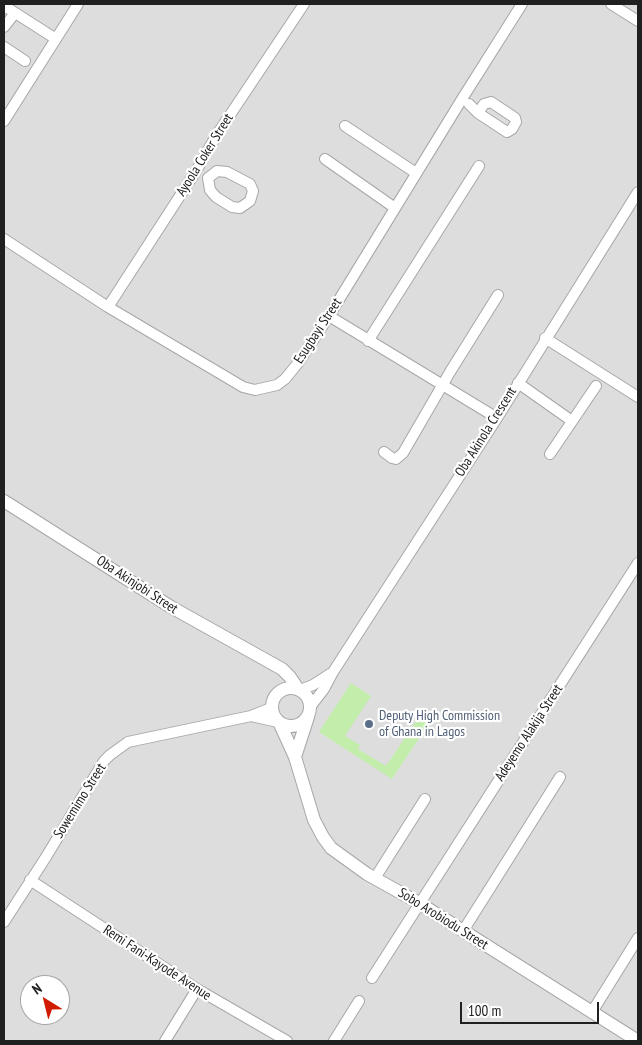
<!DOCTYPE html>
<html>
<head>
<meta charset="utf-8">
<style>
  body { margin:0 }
  #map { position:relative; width:642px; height:1045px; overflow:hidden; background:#f1efe6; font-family:"PT Sans Narrow",sans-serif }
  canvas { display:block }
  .frame { position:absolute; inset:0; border:5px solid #202020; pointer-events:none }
  .north { position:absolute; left:20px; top:975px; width:50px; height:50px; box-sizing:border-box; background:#fff; border:1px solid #a6a6a6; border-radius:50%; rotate:324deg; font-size:14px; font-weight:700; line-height:20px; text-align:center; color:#202020 }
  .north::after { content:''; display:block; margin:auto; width:18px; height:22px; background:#d01b00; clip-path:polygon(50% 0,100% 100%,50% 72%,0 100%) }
  .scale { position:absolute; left:460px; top:1002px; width:139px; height:22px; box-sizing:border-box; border:2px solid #202020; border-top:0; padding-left:6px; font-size:15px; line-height:18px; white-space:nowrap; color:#202020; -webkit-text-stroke:4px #fff; paint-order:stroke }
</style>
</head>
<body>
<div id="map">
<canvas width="642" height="1045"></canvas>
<div class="frame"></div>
<div class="north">N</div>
<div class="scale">100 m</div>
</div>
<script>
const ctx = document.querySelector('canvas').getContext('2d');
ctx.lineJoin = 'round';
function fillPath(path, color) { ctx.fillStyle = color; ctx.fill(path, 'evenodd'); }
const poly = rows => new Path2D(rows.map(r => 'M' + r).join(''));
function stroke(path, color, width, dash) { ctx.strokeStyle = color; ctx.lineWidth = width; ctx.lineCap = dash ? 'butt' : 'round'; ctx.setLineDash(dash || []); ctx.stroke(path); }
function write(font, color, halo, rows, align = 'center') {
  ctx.font = font + ' "PT Sans Narrow",sans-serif'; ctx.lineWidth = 4.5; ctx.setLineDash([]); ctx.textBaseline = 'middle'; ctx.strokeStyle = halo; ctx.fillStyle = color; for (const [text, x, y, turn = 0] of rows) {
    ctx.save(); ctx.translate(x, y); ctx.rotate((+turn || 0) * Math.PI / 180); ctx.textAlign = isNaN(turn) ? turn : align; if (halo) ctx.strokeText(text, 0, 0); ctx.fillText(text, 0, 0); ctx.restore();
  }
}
fillPath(poly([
  [4,4,638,4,638,1041,4,1041],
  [30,985,60,985,60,1015,30,1015]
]), '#dedddd');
fillPath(poly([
  [351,683,371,696,345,736,360,745,358,749,386,766,419,717,429,723,392,779,319,732]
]), '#c2edaa');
const minor = poly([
  [611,4,638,21],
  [4,8,6,7,56,39],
  [4,27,15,13],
  [4,47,25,61],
  [469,104,478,113,507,132,512,129,516,122,515,118,491,102,484,104,478,113],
  [4,121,78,4],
  [345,126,416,173],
  [325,159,395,208],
  [217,171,227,172,250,184,253,191,250,201,240,208,232,207,216,197,210,190,208,178,217,171],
  [4,239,108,307,243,387,255,390,277,385,285,379,298,363,329,316,462,99,522,4],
  [108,307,196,171,216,136,304,4],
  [329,316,497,418],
  [545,338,638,397],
  [368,341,479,166],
  [518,383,572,421],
  [384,452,392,458,396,459,403,453,450,372,498,295],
  [550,454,596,386],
  [300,690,313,685,330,674],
  [310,707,324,689,333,672,497,418,638,192],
  [251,716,278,722],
  [375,878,425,799],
  [30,880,197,989,287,1041],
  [4,922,46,857,104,761,110,755,128,742,251,716,271,708],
  [463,931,560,777],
  [372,978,638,563],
  [592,1012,638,938],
  [165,1041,197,989],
  [334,1041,359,1001]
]);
const tertiary = poly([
  [4,501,171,607,282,669,290,677,298,689],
  '272 707a19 19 0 1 1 38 0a19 19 0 1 1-38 0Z',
  [280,724,295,757,314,820,323,837,331,848,367,874,419,903,638,1041],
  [295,757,308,717]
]);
stroke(minor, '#a7a7a7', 12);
stroke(tertiary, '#a7a7a7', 14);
stroke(minor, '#fff', 10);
stroke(tertiary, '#fff', 12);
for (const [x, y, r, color] of [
  [369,724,5,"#5c6f8a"]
]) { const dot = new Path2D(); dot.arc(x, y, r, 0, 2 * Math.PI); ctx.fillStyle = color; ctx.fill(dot); stroke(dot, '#fff', 2); }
write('14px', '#202020', '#fff', [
  ["Ayoola Coker Street",205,155,-58],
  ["Esugbayi Street",318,331,-57],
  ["Oba Akinola Crescent",486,432,-58],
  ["Oba Akinjobi Street",137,585,33],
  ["Adeyemo Alakija Street",529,733,-57],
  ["Sowemimo Street",80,801,-58],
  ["Sobo Arobiodu Street",443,919,32],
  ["Remi Fani-Kayode Avenue",157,963,33]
]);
write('14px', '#4e5e75', '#fff', [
  ["Deputy High Commission",379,716],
  ["of Ghana in Lagos",379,732]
], 'left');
</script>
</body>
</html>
